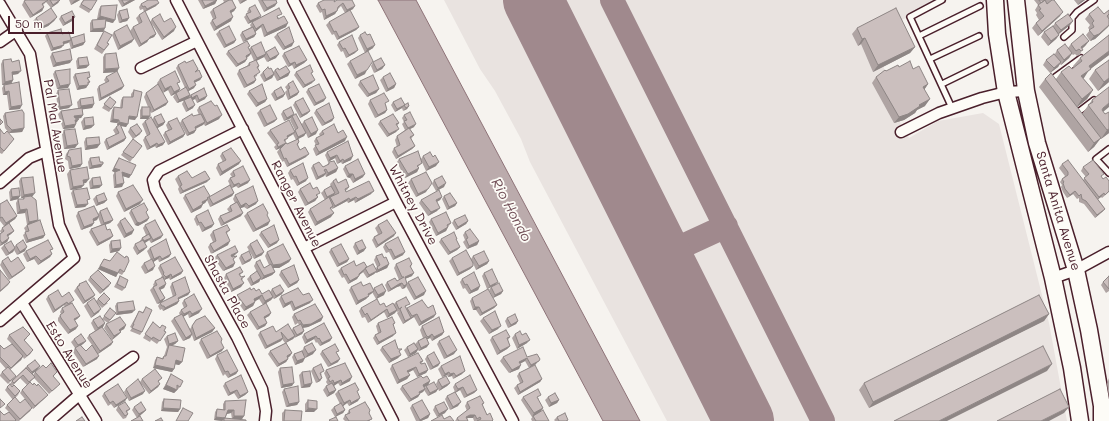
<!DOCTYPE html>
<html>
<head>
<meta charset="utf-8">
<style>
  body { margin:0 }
  #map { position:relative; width:1109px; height:421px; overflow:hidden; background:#f6f3ef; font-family:Mali,sans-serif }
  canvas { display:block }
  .scale { position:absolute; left:8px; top:16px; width:66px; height:18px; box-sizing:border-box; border:2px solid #4a1f2b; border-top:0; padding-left:5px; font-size:12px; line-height:14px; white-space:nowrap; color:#4a1f2b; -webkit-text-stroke:3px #fdfcf7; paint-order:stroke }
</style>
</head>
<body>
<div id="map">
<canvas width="1109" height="421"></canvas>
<div class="scale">50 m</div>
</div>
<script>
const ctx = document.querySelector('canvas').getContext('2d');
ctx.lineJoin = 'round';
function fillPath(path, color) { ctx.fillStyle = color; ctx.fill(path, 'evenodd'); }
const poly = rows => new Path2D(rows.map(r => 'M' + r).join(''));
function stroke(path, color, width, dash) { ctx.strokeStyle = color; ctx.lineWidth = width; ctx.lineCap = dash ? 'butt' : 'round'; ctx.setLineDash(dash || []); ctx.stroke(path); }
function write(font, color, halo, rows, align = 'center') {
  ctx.font = font + ' Mali,sans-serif'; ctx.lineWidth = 3.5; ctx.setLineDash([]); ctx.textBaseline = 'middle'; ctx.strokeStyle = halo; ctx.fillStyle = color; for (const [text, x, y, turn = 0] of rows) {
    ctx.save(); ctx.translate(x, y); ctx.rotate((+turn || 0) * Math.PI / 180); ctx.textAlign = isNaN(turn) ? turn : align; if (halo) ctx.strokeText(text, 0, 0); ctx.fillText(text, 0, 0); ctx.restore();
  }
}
fillPath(poly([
  [444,0,939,0,874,35,901,125,909,138,938,121,983,113,999,124,1049,323,1067,421,667,421,530,162,521,139,495,91,480,69]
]), '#e9e3e0');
const water = poly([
  [378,0,416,0,640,421,603,421,378,0]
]);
fillPath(water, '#bbabac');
stroke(water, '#8e7378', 1);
stroke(poly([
  [612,0,823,421],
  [661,256,726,226]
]), '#a0898d', 24);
stroke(poly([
  [533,0,744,421]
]), '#a0898d', 60);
const lane = poly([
  [942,0,910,17,952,108],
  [919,36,980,6],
  [1064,37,1072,30,1072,18,1077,12,1094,0],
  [930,59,979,36],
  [1052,82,1051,80,1081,58],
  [942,84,985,63],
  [1078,115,1077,113,1094,100],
  [1109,149,1096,159,1109,173]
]);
const street = poly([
  [176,0,393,421],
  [293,0,396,202,513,421],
  [0,4,30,54,59,225,74,258,0,321],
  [0,42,17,30],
  [141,68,197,41],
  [243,129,159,171,153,180,155,189,237,337,262,389,266,411,265,421],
  [901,132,939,113,982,98,1006,92,1026,91],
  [0,183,29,158,46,151],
  [304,248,396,202],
  [1053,278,1076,270,1109,252],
  [22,303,96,421],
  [49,421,79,395,133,357]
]);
const primary = poly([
  [995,0,997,34,1006,92,1053,278,1072,368,1080,421],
  [1016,0,1026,91,1037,143,1076,270,1089,330,1102,406,1102,421]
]);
stroke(lane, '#4a1f2b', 8);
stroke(street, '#4a1f2b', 13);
stroke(primary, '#4a1f2b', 19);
stroke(lane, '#fdfcf7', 5);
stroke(street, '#fdfcf7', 10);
stroke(primary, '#fdfcf7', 16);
fillPath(poly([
  [26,0,60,0,58,3,51,8,46,2,43,5,44,7,42,11,30,18,22,5,24,1],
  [69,0,80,0,71,5],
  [83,0,91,10,89,13,79,7],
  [118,0,135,0,122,7],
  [198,0,217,0,215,4,203,9],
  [223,0,232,0,236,8,234,11,231,13,231,21,214,31,210,23,213,19,210,12,213,9,224,2],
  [238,0,247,0,240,4],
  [258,0,276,0,275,6,264,12],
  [337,0,353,9,345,13,341,6,338,9,335,14,324,20,322,12,320,13,316,6,318,3,334,2],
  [1034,0,1054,0,1060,16,1038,36,1032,28,1036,23,1039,20,1036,15,1037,13,1035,10,1038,5],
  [1074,0,1085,0,1078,5],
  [141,4,156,6,145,12,150,22,152,19,164,22,174,31,162,40,152,24,156,34,154,37,149,39,147,42,139,47,130,31,133,27,139,24,136,18,139,15,144,12,143,9,140,10,139,7],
  [101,6,113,23,106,21,105,28,103,32,90,32,90,23,92,20,99,20,97,19,99,9],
  [249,8,259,18,279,17,278,18,286,27,264,37,261,27,255,32,256,34,254,37,243,42,240,35,242,32,251,27,250,25,252,22,248,24,244,17,248,13,247,12],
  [1109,10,1109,26,1095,39,1090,41,1086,35,1090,30,1088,28,1090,25,1085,19,1089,14,1104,14],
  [119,11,129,18,127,21,119,23,117,15],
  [61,16,75,17,72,21,63,26,59,19],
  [57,17,54,21,48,26,39,30,33,21,36,18],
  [1073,21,1070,25,1059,34,1059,35,1056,39,1048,46,1041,37,1044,32,1053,26,1055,23],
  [329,22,359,27,356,30,337,40,334,34,332,35,326,25],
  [857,28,915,47,910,53,873,72,861,44,858,46,852,34],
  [104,31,107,43,109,44,102,54,94,49],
  [219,31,236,40,234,43,224,48,216,34],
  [114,32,132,42,118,50,112,35],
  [47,33,62,34,71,39,71,38,85,42,83,45,71,49,69,42,68,43,63,44,61,48,51,51,45,36],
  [277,34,292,46,283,50,274,37],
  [360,35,373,48,365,53,358,38],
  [1109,35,1109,55,1089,70,1083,78,1093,90,1087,99,1077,107,1082,114,1092,100,1105,114,1109,112,1109,133,1101,139,1100,138,1094,147,1088,152,1039,87,1045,79,1056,79,1061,72,1072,69,1074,67,1073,66,1080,58],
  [1089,41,1085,46,1082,49,1080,55,1077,56,1075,54,1073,55,1072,54,1069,58,1061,65,1060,64,1058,67,1050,73,1043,65,1046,60,1055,54,1057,50,1068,48,1071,44],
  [339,42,355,53,346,58,343,51,341,52,337,45],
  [251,47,266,53,276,58,267,62,264,57,256,61,259,66,258,69,257,76,255,77,256,80,254,83,244,88,237,74,239,70,247,66,249,63,254,61,251,54,247,58,245,62,236,67,226,54,228,51,248,48,249,49],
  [52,53,70,63,53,67,50,57],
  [284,53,307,60,304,63,294,69,292,65,288,67,282,56],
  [105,54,117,72,122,89,99,101,97,89,99,86,106,83,104,80,106,77,116,72,103,73,103,57],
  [78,58,89,65,86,68,77,69,76,61],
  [3,60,18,74,13,75,13,80,11,84,20,109,9,110,7,95,3,95,2,88,4,85,2,85,1,64],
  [1109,60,1109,82,1098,91,1089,79,1095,70],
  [350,61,365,74,355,79,347,64],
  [373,62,385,65,382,69,374,73,371,66],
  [186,63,202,77,200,80,195,82,194,88,188,91,190,95,204,88,205,99,197,103,195,99,193,100,193,108,186,112,182,104,184,100,187,99,177,103,173,97,175,94,171,96,168,90,163,92,166,105,151,113,150,111,148,119,152,120,154,117,165,122,163,125,157,128,163,145,156,148,155,146,147,150,143,140,145,137,147,136,142,124,145,121,148,119,140,119,140,110,142,107,148,107,144,97,146,93,158,84,157,83,160,79,177,85,180,89,178,92,185,88,176,68,178,65],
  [899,67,913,69,928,84,924,90,925,106,917,110,915,113,904,120,894,123,872,83,876,77,886,71],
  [269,69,273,72,275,70,290,72,288,76,277,81,274,75,272,78,264,82,260,75,263,72],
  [55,71,68,88,57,89,53,74],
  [296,72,312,83,303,88,294,75],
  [75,74,90,77,88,79,90,82,86,88,77,90,73,77],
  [383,77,396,84,394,88,386,92,380,80],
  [360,81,379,89,376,93,367,97,358,85],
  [288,84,299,92,297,95,288,100,285,92,287,90,285,87],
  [308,89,324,101,314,106,306,92],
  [58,90,69,108,58,110,56,94],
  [134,90,135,120,129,119,126,127,121,126,126,138,124,141,107,150,104,142,106,139,116,135,113,130,116,127,118,126,117,125,117,123,110,122,112,110,114,107,120,108,121,100,123,97,131,97,131,94],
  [249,91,267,99,265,102,256,107,247,94],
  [274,91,285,94,283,97,275,101,271,94],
  [110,97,116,102,109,112,102,108],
  [80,99,94,104,92,108,82,109,83,115,81,118,76,119,77,122,76,123,76,124,74,128,63,129,58,114,61,111,78,108,77,102],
  [370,100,386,105,387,110,385,113,375,118,368,104],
  [295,102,310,111,307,114,300,118,293,105],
  [393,102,409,106,407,109,403,111,402,108,395,112,391,105],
  [199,107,219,119,205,126,204,124,196,129,196,130,194,133,187,136,180,123,182,120,199,115,197,110],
  [260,110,277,119,274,122,264,127,257,113],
  [316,110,334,118,332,121,322,126,314,113],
  [283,111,293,116,302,124,304,121,316,134,308,138,306,133,304,136,298,139,299,142,298,145,300,150,306,157,287,167,284,161,282,162,277,152,280,148,276,150,274,147,276,145,267,133,270,130,294,131,295,130,290,120,291,118,284,121,281,114],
  [293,134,296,140,287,144,285,142,288,137],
  [5,113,24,128,22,132,9,133,5,128,3,116],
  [404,115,414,127,410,129,414,135,411,139,415,146,412,149,396,159,392,152,394,148,397,147,395,140,397,136,405,130,402,124,404,122,402,118],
  [84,118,94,125,91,128,83,130,81,122],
  [380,121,399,123,397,126,396,132,387,137,378,124],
  [168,122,185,134,183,137,168,145,163,135,165,132,168,130,166,125],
  [130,128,140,134,133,139,128,132],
  [0,129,4,134,14,139,2,154,0,153],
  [64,130,75,148,64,149,62,134],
  [322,131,338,133,345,141,316,156,313,149,316,145,314,141,316,138,320,136,319,134],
  [86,138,100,144,97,148,85,150,84,142],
  [133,139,142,146,130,162,121,155],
  [69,150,82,164,80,167,69,169,68,161,65,159,66,154],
  [327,152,351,160,342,164,341,162,337,164,335,158,328,162,325,155],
  [222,153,239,164,220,176,216,168,218,164,223,162,220,156],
  [423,156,436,166,426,171,421,160,422,163,418,167,419,168,417,172,405,178,397,162,399,159,421,159],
  [90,158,100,162,101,167,89,169,88,162],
  [119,158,131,175,129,178,123,176,122,187,114,188,113,175,115,172,112,171,117,161],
  [329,162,338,168,336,172,326,177,325,174,324,176,316,180,311,168,313,165,323,167,327,165],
  [1062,164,1083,180,1086,177,1081,171,1083,167,1101,177,1103,179,1109,181,1109,192,1102,198,1101,197,1098,199,1105,209,1102,212,1095,218,1084,204,1079,202,1079,198,1077,199,1073,194,1067,198,1063,192,1061,187,1062,185,1060,182,1062,179,1065,176,1059,168],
  [345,166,363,177,353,183,350,178,347,177,343,169],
  [70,170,86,183,83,183,84,185,81,188,70,190,67,174],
  [290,170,306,181,297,186,293,179,291,180,288,173],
  [233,171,248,183,238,188,236,186,232,188,234,193,232,196,210,207,207,200,205,203,203,204,201,208,191,213,183,198,185,195,209,197,230,185,228,181,230,178,232,177,230,174],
  [178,176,192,178,207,182,180,194,178,189,179,187,175,179],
  [21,178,32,197,38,220,37,221,45,235,43,238,26,243,23,235,26,232,24,228,27,225,25,213,17,214,16,203,18,199,23,199,23,198,21,198,19,181],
  [92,178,102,185,99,188,90,189,89,182],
  [411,179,426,192,416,197,408,183],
  [434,180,444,187,436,191,432,184],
  [333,181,349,187,347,190,345,191,346,192,371,194,355,203,354,200,348,203,347,201,332,209,332,208,331,209,331,217,315,226,308,212,310,209,325,200,321,193,324,190,331,186,330,184],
  [11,189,20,196,18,199,10,201,9,192],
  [300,189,313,189,318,196,317,197,318,197,315,201,305,206,298,192],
  [73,190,88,203,85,207,75,208,71,193],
  [118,192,140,204,124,212,116,196],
  [235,195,256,204,247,209,244,207,240,208,241,216,221,226,218,219,220,216,229,212,227,209,230,206,235,203,233,199],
  [96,196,107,200,104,203,96,206,93,199],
  [444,196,457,203,455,206,447,210,442,199],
  [442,197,440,200,437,202,437,211,428,216,419,203,421,200],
  [0,204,17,216,15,219,9,223,14,231,11,234,8,236,9,238,7,242,0,246,0,234,1,233,0,231,4,226,0,221],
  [131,210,146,213,149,218,147,221,138,226,135,225,129,213],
  [100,211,113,220,110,223,105,225,107,230,113,236,110,239,97,246,89,232,91,229,101,225,98,217,97,220,94,221,92,226,81,230,76,216,78,212,98,214],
  [247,213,268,225,253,232,244,216],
  [196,216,212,227,202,232,199,225,197,226,194,219],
  [431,219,451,223,448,227,446,231,436,236,429,222],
  [454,220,468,221,466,224,456,230,452,223],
  [120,221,132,234,124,238,117,225],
  [145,225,161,238,151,243,149,240,144,243,144,250,137,255,133,248,135,244,140,242,140,241,142,238,146,235,143,228],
  [378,225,394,236,376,248,372,240,374,237,378,234,375,228],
  [230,230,226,234,228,245,211,254,208,247,210,244,213,242,210,235,213,231],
  [261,232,277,243,268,248,259,235],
  [465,232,479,241,477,245,467,249,463,242,465,240,463,235],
  [441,239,456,240,460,247,457,250,448,255,439,242],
  [111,241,121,248,119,251,110,253,109,245],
  [355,243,364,251,357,255,353,247],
  [250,244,262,255,254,259,247,247],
  [385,244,403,255,393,260,389,252,386,253,383,247],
  [4,245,14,247,16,245,25,251,17,255,14,250,13,252,6,256,1,248],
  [150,248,171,254,169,257,159,262,158,259,153,262,153,270,145,274,141,267,144,263,151,260,147,251],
  [331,249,349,259,347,262,337,267,329,252],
  [26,251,51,252,52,254,50,257,38,265,34,259,27,262,23,254],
  [267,252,291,259,289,262,279,268,273,268,275,272,272,275,261,280,261,279,259,282,251,286,247,279,250,276,257,272,254,266,256,262,264,268,269,265,265,256],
  [217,255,235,255,232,257,234,259,233,260,235,263,233,267,223,271,214,258],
  [241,255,252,258,250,261,242,265,239,258],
  [126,256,124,272,122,275,118,273,116,277,98,269,104,259,110,261,125,258],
  [376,256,384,258,389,264,387,268,376,273,376,272,374,274,367,278,363,272,359,275,357,279,348,284,344,277,342,278,338,271,341,268,356,266,376,269,377,267,374,260],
  [473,256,489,261,487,264,476,270,473,263,473,266,470,269,457,276,449,261,452,258,471,259],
  [2,261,11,262,22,271,9,280,0,265],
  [396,264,412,264,411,267,412,276,405,279,407,283,408,282,424,295,414,300,406,286,405,288,402,289,400,286,397,287,388,292,385,285,387,282,397,281,399,280,394,268],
  [160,265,183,271,181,274,170,280,169,278,164,280,166,284,164,288,160,290,165,298,162,302,173,297,170,287,172,283,190,292,188,295,178,299,179,301,177,304,163,311,162,309,160,310,158,306,160,303,157,304,150,290,154,286,153,285,155,281,161,278,161,277,162,276,158,268],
  [281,271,299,280,297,283,288,288,279,275],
  [243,272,240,275,243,279,242,280,241,287,231,292,224,278,226,274],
  [484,273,503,291,501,294,493,298,489,290,491,287,487,289,482,276],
  [120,276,125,288,122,291,114,287],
  [1109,276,1109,291,1106,293,1101,285,1103,282],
  [90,277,109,286,100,294,88,280],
  [462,279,480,286,478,290,469,294,465,288,463,289,460,282],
  [79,284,95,295,92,298,83,304,74,291],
  [363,286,373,290,374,288,384,295,376,299,372,292,371,294,368,295,366,299,356,305,349,290,351,287],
  [272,289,282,294,274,299,273,298,271,300,263,305,259,299,255,301,255,302,253,306,244,311,235,298,237,295,251,290,256,291,262,294,270,292],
  [303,295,310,303,293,311,290,304,283,308,279,299,281,296],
  [48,296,62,297,72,303,80,316,77,319,75,320,76,329,68,334,58,321,58,318,61,314,60,312,62,308,65,307,64,305,53,313,46,299],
  [472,298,497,305,494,308,480,316,476,310,473,310,470,301],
  [98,299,108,303,102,308,98,304,99,312,91,318,84,306,87,303,96,301],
  [184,300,199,313,189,318,188,314,183,317,190,329,196,320,215,328,212,332,194,341,192,335,190,338,183,341,171,321,174,318,180,315,179,313,181,310,184,308,182,303],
  [396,302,407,307,406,308,406,309,407,308,434,317,419,326,414,317,403,324,397,313,399,311,397,312,396,311,395,313,387,318,384,312,368,323,365,317,362,318,359,311,361,308,380,305,386,307,394,304],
  [117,303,132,313,116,315,116,313,108,323,102,319,110,308,116,313,115,306],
  [146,307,142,332,140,335,130,331,132,328,130,327,139,311,143,312],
  [250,312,271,313,269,316,265,318,267,323,265,326,257,330,247,315],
  [294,314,323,317,321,321,308,327,303,328,304,331,302,334,294,338,293,339,286,343,292,353,290,356,288,358,288,359,286,362,277,367,268,354,270,351,285,343,282,339,281,341,265,349,258,335,260,332,276,332,292,330,293,328,299,325,298,323,295,325,292,317],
  [1049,314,1044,321,869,408,859,390,864,383],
  [483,318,498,329,489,334,480,321],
  [507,318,518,321,516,324,508,328,505,321],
  [93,320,105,323,103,327,99,329,113,342,111,345,98,354,97,359,83,367,73,352,75,348,71,342,74,339,86,341,83,344,81,345,86,351,92,345,87,338,89,335,95,331,91,323],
  [153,322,160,328,166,332,157,344,151,340,150,342,143,338],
  [378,323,395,323,393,325,393,336,377,345,373,338,375,335,378,333,376,326],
  [106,324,126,325,124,329,120,331,121,332,118,335,112,340,104,328],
  [422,326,444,332,442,335,432,341,430,338,427,339,427,347,419,351,418,350,416,353,408,357,404,350,407,347,415,344,418,341,423,338,420,330],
  [304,334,332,338,330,341,320,346,317,342,316,343,314,339,305,344,302,337],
  [515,334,527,343,517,349,512,338],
  [9,335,27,338,24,341,33,350,30,354,24,359,23,357,21,360,10,370,14,379,27,366,38,369,32,374,33,375,35,372,46,368,57,372,53,377,57,387,49,394,34,378,27,385,20,378,12,386,10,384,13,379,8,384,0,376,0,375,2,372,6,369,0,362,0,345,4,349,12,344,7,339],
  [167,336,178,341,175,344,173,345,182,362,179,365,175,364,174,369,172,372,153,368,155,360,157,357,162,358,164,356,167,347,164,339],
  [492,337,510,337,508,340,510,346,507,349,497,355,490,340],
  [201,339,221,342,222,351,207,359,199,343],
  [439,341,454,354,444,359,437,344],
  [304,347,313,354,305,358,304,355,303,362,295,365,292,357,294,354,302,351],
  [382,347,398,349,400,352,398,358,389,363,380,350],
  [322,351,337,353,338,362,328,367,320,354],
  [217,355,238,371,236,374,228,378,225,374,223,376,215,359],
  [427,356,440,363,438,366,430,370,425,359],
  [503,357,527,357,536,364,529,368,525,361,520,364,519,369,509,373,500,361],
  [423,361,421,364,428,370,426,373,417,377,413,370,408,373,410,375,407,379,397,384,390,369,392,365],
  [441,366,462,374,453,379,452,376,448,377,447,375,442,377,438,369],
  [280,368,292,386,281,388,278,372],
  [313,368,322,374,321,375,322,378,320,381,316,383,311,371],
  [326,370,350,381,340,386,338,383,334,386,336,390,334,393,327,397,323,390,326,386,328,385,326,382,327,380,324,373],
  [302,372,310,387,301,388,299,375],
  [519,373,542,379,540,382,518,395,514,388,517,385,520,383,517,376],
  [171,374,180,387,174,393,163,389],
  [162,378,158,382,160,384,158,387,149,394,142,385,143,394,129,401,124,392,126,389,140,382,142,379],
  [423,378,430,381,428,385,424,387,425,388,426,386,438,389,436,392,428,396,424,390,423,392,420,393,418,397,409,402,400,389,402,386],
  [1109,378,1109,397,1107,384],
  [438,380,450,383,447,386,439,391,436,384],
  [225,383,248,392,245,395,238,399,234,393,228,396,223,386],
  [455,384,477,390,474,393,464,398,460,390,455,393,458,406,450,410,445,399,447,396,455,392,453,387],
  [33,385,37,386,48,395,45,398,33,409,20,393,22,390],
  [7,387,12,387,20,391,18,395,13,400,5,390],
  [284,389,299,402,297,405,286,407,282,392],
  [338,391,357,392,358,401,349,406,347,403,343,406,345,410,343,413,335,417,331,410,334,407,340,404,335,394],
  [104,393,127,398,125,401,114,408,111,404,108,406,102,396],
  [523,397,539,398,538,399,543,408,540,412,549,421,532,421,531,419,533,416,532,417,521,400],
  [548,397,559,400,557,403,549,407,545,400],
  [164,399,180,409,178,412,161,411,162,402],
  [308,400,314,412,305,412,305,404],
  [225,401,244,416,242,419,232,419,224,421,214,420,215,412,217,409,223,410,223,404],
  [231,413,232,419,225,418,227,414],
  [467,402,484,403,482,406,487,415,493,421,474,421,473,418,467,418,468,421,455,421,457,418,467,411,465,406],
  [20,403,32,408,30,411,19,421,16,421,15,420,4,415,9,412,5,408,7,405],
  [412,405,430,414,428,418,421,421,416,421,410,408],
  [118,406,130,409,127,412,128,414,126,418,123,419,116,410],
  [435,406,445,413,437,417,433,410],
  [134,407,146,410,143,413,137,418,132,410],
  [285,410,301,421,282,421,282,413],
  [349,410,369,413,370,421,345,421,343,419,345,415,347,414],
  [557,417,568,420,567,421,555,421,554,420]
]), '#afa4a3');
fillPath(poly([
  [60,0,58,3,51,8,53,5],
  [76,0,80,0,71,5,74,1],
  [131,0,135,0,122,7,124,4],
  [217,0,215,4,203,9,205,6],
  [244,0,247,0,240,4,242,1],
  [1083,0,1085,0,1078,5,1080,2],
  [159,3,156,6,144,12,147,9],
  [277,3,275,6,264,12,267,8],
  [355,6,353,9,345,13,347,10],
  [44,7,42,11,30,18,33,15],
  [236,8,234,11,228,15,230,11],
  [337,11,335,14,324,20,326,16],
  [1063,12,1060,16,1038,36,1042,31],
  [100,16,115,20,113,23,97,19],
  [261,16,258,19,248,24,250,21],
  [57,17,54,21,48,26,39,30,42,27],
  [75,17,72,21,63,26,65,23],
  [233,17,231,21,214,31,216,27],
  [129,18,127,21,119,23,122,20],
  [1073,21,1070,25,1057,35,1061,30],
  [288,23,286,27,264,37,267,33],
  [263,24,261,27,254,33,256,29],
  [1109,25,1108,27,1095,39,1090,41,1094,36],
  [176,27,174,31,162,40,164,37],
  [359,27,356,30,337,40,339,37],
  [105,28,103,32,90,32,93,29],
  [156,34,154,37,149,39,147,42,139,47,141,44,150,37],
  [256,34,254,37,243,42,246,39],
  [1059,35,1056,39,1048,46,1051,41],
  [865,38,861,44,858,46,862,39],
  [134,39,132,42,118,50,120,46],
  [71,40,68,43,60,45,63,42],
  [236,40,234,43,224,48,226,45],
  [1089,41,1085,46,1080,50,1081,47],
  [85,42,83,45,71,49,73,46],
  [294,42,292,46,283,50,285,47],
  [64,45,61,48,51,51,53,48],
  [375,45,373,48,365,53,367,49],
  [915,47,910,53,873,72,878,65],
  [358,50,355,53,346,58,349,55],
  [1109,51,1109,55,1089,70,1084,78,1075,85,1081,76,1089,66],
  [251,53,249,56,243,59,246,56],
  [1072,53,1069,58,1061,65,1064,60],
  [266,54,264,57,254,62,257,58],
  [279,54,276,58,267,62,270,59],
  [247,59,245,62,236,67,238,64],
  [72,60,70,63,53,67,56,63],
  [307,60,304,63,294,69,296,65],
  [295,62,292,65,288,67,290,64],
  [1061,62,1058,67,1050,73,1054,68],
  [89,65,86,68,77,69,79,66],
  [385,65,382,69,374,73,377,70],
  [119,68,117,72,103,73,105,69],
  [367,70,365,74,355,79,357,75],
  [21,71,18,74,10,75,12,72],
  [290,72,288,76,277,81,280,78],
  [274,74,272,78,264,82,266,79],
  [202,77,200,80,192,84,194,81],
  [1109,78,1109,82,1098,91,1104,82],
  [13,80,11,84,2,85,5,82],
  [256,80,254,83,244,88,247,85],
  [315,80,312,83,303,88,305,85],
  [70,84,68,88,57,89,60,86],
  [396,84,394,88,386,92,388,89],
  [928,84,924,90,923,87],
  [88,85,86,88,77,90,79,86],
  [196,85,194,88,187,92,189,89],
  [124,86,122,89,99,101,101,98],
  [171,86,168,90,163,93,165,89],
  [180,89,177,93,171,96,174,92],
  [379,89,376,93,367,97,369,94],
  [1093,90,1087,99,1076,108,1082,99],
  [9,91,7,95,3,95,5,92],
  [299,92,297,95,288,100,290,97],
  [285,94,283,97,275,101,277,98],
  [190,95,188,99,177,103,179,100],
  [197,95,195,99,190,101,192,98],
  [207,96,205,99,197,103,199,100],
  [326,98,324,101,314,106,316,103],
  [267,99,265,102,256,107,258,103],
  [930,99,925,106,917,110,915,113,904,120,894,123,899,117,919,105],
  [168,102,166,105,151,113,154,110],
  [1109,103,1109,107,1097,117,1103,108],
  [94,104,92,108,79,110,81,106],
  [22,105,20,109,9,110,11,107],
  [72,105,69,108,58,110,60,107],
  [195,105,193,108,186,112,188,109],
  [404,105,402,108,395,112,397,109],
  [409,106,407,109,403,111,406,108],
  [387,110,385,113,375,118,378,115],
  [310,111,307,114,300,118,302,115],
  [294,114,292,117,292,116,291,118,284,121,287,118],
  [83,115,81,118,72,119,74,116],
  [222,115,219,119,205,126,207,123],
  [129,116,137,117,135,120,127,119],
  [142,116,150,116,148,119,140,119],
  [334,118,332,121,322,126,325,123],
  [79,119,77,122,73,123,75,120],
  [113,119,119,120,117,123,110,122],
  [277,119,274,122,264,127,267,124],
  [119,122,128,124,126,127,117,125],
  [165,122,163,125,156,129,158,125],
  [205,122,203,125,192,130,195,127],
  [76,124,74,128,63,129,65,126],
  [416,124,414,127,406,131,408,128],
  [94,125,91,128,83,130,85,126],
  [24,128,22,132,9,133,12,130],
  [399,129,396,132,387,137,389,134],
  [1109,129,1109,133,1101,139,1107,130],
  [196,130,194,133,187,136,189,133],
  [318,130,316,134,308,138,311,134],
  [142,131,140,134,133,139,136,136],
  [295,132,292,135,285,139,287,136],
  [306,133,304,136,296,140,298,137],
  [185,134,183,137,168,145,170,142],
  [347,137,345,141,316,156,319,152],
  [126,138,124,141,107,150,109,147],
  [1101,138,1094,147,1088,152,1094,143],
  [165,142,163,145,156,148,158,145],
  [157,143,155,146,147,150,150,147],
  [286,143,283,147,276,150,278,147],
  [78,144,75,148,64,149,67,146],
  [100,144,97,148,85,150,87,146],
  [415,146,412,149,396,159,398,156],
  [309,154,306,157,287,167,289,164],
  [337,155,335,158,328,162,330,158],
  [353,156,351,160,342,164,344,161],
  [343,159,341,162,337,164,340,161],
  [241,161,239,164,220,176,222,172],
  [439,162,436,166,426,171,429,167],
  [82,164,80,167,69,169,72,166],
  [103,164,101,167,89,169,92,166],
  [114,168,120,170,118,174,112,171],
  [338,168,336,172,326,177,328,173],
  [419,168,417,172,405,178,408,174],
  [122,172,131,175,129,178,119,175],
  [326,173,324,176,316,180,318,177],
  [349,174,353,174,350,178,347,177],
  [365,174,363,177,353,183,355,179],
  [308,178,306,181,297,186,299,183],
  [89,179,86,183,80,184,83,180],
  [210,179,207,182,180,194,183,191],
  [250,180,248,183,238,188,240,185],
  [124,183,122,187,114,188,116,185],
  [239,183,236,186,232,188,234,185],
  [446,183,444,187,436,191,438,188],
  [84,185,81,188,70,190,73,187],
  [102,185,99,188,90,189,93,186],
  [428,189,426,192,416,197,418,194],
  [374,191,371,194,355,203,358,199],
  [1075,191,1073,194,1067,198,1070,195],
  [35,193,32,197,24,198,24,197,23,198,21,198,24,195],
  [234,193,232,196,210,207,213,204],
  [335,193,333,196,330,197,325,200,327,197],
  [1104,193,1101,197,1097,200,1099,197],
  [20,196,18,199,10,201,12,197],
  [318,197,315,201,305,206,308,203],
  [356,197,354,200,348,203,350,200],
  [442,197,440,200,434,203,436,200],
  [349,198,347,201,332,209,335,206],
  [208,199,205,203,200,206,202,202],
  [107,200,104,203,96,206,98,203],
  [143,200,140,204,124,212,126,209],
  [258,201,256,204,247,209,249,206],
  [246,203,244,207,238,209,241,206],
  [457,203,455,206,447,210,449,207],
  [88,204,85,207,75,208,77,205],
  [203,204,201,208,191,213,193,210],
  [440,208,437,211,428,216,431,212],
  [27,209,25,213,17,214,20,210],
  [1105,209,1102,212,1095,218,1097,215],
  [243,213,241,216,221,226,224,223],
  [334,213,331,217,315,226,317,222],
  [17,216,15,219,4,227,6,223],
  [99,216,97,220,91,222,93,219],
  [149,218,147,221,138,226,135,225,137,222],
  [38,220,35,223,27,225,29,222],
  [113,220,110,223,101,226,104,223],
  [270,221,268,225,253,232,256,229],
  [468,221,466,224,456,230,458,227],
  [94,223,92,226,81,230,84,227],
  [214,224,212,227,202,232,205,228],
  [448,227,446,231,436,236,438,233],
  [134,230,132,234,124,238,126,234],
  [14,231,11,234,4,239,7,235],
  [396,233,394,236,376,248,378,245],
  [45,235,43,238,26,243,28,240],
  [163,235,161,238,151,243,153,240],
  [113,236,110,239,97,246,99,243],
  [9,238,7,242,0,246,2,243],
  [151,238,148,241,142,245,144,241],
  [279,240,277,243,268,248,270,245],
  [230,241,228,245,211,254,214,251],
  [479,241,477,245,467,249,469,246],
  [27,247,25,251,17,255,20,252],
  [147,247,144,250,137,255,139,251],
  [460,247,457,250,448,255,450,252],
  [15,248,13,252,6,256,9,253],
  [121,248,119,251,110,253,112,249],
  [366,248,364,251,357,255,359,251],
  [238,252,235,255,229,259,231,255],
  [264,252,262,255,254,259,256,256],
  [405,252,403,255,393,260,395,257],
  [52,254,50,257,38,265,41,261],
  [171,254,169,257,159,262,162,259],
  [36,256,34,259,27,262,30,259],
  [160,256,158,259,152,263,154,259],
  [252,258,250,261,242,265,245,262],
  [291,259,289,262,279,268,270,268,273,265],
  [349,259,347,262,337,267,339,264],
  [489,261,487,264,476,270,479,266],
  [235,263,233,267,223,271,226,268],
  [389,264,387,268,376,273,378,270],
  [100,266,118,273,116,277,98,269],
  [155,266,153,270,145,274,148,271],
  [473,266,470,269,457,276,459,273],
  [25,268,22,271,9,280,12,277],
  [365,269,363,272,357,277,359,276,357,279,348,284,350,281,359,274],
  [183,271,181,274,170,280,172,277],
  [377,271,374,274,367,278,369,275],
  [275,272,272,275,261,280,264,276],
  [414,273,412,276,402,280,405,277],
  [171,274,169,278,164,280,166,277],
  [261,278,259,282,251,286,253,283],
  [299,280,297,283,288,288,290,285],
  [10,282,8,285,0,292,0,291],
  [498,282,495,285,487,289,490,286],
  [111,283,109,286,100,294,103,290],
  [244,283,241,287,231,292,233,289],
  [402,283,400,286,397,287,388,292,391,289,399,284],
  [166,284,164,288,157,291,159,288],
  [407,284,405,288,402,289,404,286],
  [480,286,478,290,469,294,471,291],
  [284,291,282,294,274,299,276,296],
  [374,291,371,294,365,297,368,294],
  [386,291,384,295,376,299,378,295],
  [426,291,424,295,414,300,416,297],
  [503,291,501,294,493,298,495,295],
  [190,292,188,295,175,301,178,298],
  [95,295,92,298,83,304,85,301],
  [262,295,259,299,252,303,254,299],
  [369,296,366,299,356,305,358,301],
  [273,297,271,300,263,305,265,301],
  [165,298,162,302,157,304,160,301],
  [313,300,310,303,293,311,295,308],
  [179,301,177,304,163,311,165,308],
  [292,301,290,304,283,308,285,304],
  [67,302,64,305,53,313,55,310],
  [255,302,253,306,244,311,246,307],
  [497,305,494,308,480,316,482,313],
  [475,307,479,307,476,310,473,310],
  [101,309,99,312,91,318,94,314],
  [202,309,199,313,189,318,192,314],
  [387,309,384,312,368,323,371,320],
  [135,310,132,313,116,315,118,312],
  [397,310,395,313,387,318,389,314],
  [190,311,188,314,181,318,184,314],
  [271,313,269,316,262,320,264,317],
  [417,314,414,317,403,324,405,321],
  [436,314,434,317,419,326,421,322],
  [1049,314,1044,321,869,408,873,402],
  [80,316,77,319,72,322,74,319],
  [323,317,321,321,308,327,301,328,303,325],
  [518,321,516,324,508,328,511,325],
  [105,323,103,327,96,331,98,328],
  [267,323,265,326,257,330,259,327],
  [126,325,124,329,117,333,119,330],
  [78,326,76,329,68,334,70,330],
  [501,326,498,329,489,334,492,330],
  [215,328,212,332,194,341,196,338],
  [304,331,302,334,294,338,297,335],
  [121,332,118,335,112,340,114,336],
  [444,332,442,335,432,341,434,337],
  [396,333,393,336,377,345,379,342],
  [192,334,190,338,183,341,186,338],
  [432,334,430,338,426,340,428,337],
  [295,336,293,339,285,343,288,340],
  [316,336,314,339,305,344,307,340],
  [283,338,281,341,265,349,267,346],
  [332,338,330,341,320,346,322,343],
  [530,340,527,343,517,349,519,345],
  [86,341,83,344,76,349,78,345],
  [178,341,175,344,168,347,169,344],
  [113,342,111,345,98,354,100,351],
  [429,344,427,347,419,351,421,348],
  [510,346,507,349,497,355,500,351],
  [224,348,222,351,207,359,210,356],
  [418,349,416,353,408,357,410,354],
  [33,350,30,354,24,359],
  [316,350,313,354,305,358,308,354],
  [457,350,454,354,444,359,447,356],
  [292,353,290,356,284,360,287,356],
  [401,355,398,358,389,363,391,359],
  [23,356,21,360,8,371],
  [99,356,97,359,83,367,86,364],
  [305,358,303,362,295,365,297,361],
  [527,358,525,361,517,365,519,362],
  [288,359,286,362,277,367,279,364],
  [340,359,338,362,328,367,331,364],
  [540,359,536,364,529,368,531,365],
  [176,360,182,362,179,365,174,364],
  [440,363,438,366,430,370,433,367],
  [1052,364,1047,371,947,421,939,421],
  [155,365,174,369,172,372,153,368],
  [521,365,519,369,509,373,512,370],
  [40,366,38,369,30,376,32,372],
  [416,367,413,370,405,374,407,371],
  [428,370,426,373,417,377,419,374],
  [238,371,236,374,228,378,230,375],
  [465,371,462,374,453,379,456,376],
  [449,372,447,375,442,377,445,374],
  [454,373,452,376,448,377,450,374],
  [23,375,12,386,14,383],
  [410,375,407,379,397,384,399,380],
  [352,377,350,381,340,386,342,383],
  [322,378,320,381,316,383,319,380],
  [542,379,540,382,518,395,520,392],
  [341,380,338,383,332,387,334,383],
  [430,381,428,385,421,389,423,385],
  [294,383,292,386,281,388,283,385],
  [312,383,310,387,301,388,304,385],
  [450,383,447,386,439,391,442,387],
  [160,384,158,387,149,394,151,391],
  [166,385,177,390,174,393,163,389],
  [463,387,460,390,455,393,458,389],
  [425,389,423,392,417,395,419,392],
  [438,389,436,392,428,396,430,393],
  [237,390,234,393,228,396,230,393],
  [336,390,334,393,327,397,329,393],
  [477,390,474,393,464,398,467,395],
  [145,391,143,394,129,401,131,398],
  [248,392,245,395,238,399,240,396],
  [420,394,418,397,409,402,411,399],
  [48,395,45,398,33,409,35,406],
  [127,398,125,401,114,408,116,405],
  [360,398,358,401,349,406,351,403],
  [350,400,347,403,342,407,344,403],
  [559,400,557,403,549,407,551,403],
  [299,402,297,405,286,407,289,404],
  [461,402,458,406,450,410,453,407],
  [1069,407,1064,413,1049,421,1041,421],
  [32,408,30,411,18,421,20,419],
  [163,408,180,409,178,412,161,411],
  [308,408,317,409,314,412,305,412],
  [543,408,540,412,532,417,534,413],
  [448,409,445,413,437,417,439,414],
  [146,410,143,413,137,418,139,414],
  [228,410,234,410,231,413,226,414],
  [345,410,343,413,335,417,337,414],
  [430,414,428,418,421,421,419,421,420,420],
  [470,415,475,415,473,418,468,418,464,420,466,417],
  [234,416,244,416,242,419,232,419],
  [216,417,225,418,222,421,214,420]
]), '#8e8685');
const building = poly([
  [26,0,48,0,42,4,44,7,33,15,24,1,26,0],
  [50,0,60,0,53,5,50,0],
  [84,0,97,0,91,10,81,4,84,0],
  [122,0,131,0,124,4,122,0],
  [148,0,157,0,159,3,147,9,145,6,143,7,141,4,148,0],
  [202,0,217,0,205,6,202,0],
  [229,0,232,0,236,8,230,11,233,17,216,27,212,20,216,18,213,9,229,0],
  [262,0,276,0,277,3,267,8,262,0],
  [324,0,335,0,334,2,337,0,352,0,355,6,347,10,343,3,338,7,337,11,326,16,325,9,322,10,318,3,324,0],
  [1039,0,1045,0,1041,3,1039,0],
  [1045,0,1047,4,1052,0,1054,0,1063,12,1042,31,1036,23,1044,16,1039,10,1041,9,1038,5,1045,0],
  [117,5,115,20,100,16,101,6,117,5],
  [255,5,261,16,250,21,246,14,251,12,249,8,255,5],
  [1098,7,1104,14,1109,10,1109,14,1107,16,1109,19,1109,25,1099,34,1094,36,1089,30,1094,27,1092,23,1094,21,1089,14,1098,7],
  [51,8,57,17,50,23,42,27,36,18,51,8],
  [279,8,282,14,277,16,278,19,284,16,288,23,267,33,263,24,256,29,252,22,279,8],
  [896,8,915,47,878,65,865,38,862,39,857,28,896,8],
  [127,9,129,18,122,20,119,11,127,9],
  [350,10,359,27,339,37,336,31,334,32,329,22,350,10],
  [72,11,75,17,65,23,61,16,72,11],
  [145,11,156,34,150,37,149,39,141,44,133,27,142,22,139,15,145,11],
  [160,14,164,22,171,18,176,27,164,37,152,19,160,14],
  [1068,14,1073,21,1061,30,1055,23,1068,14],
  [106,19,105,28,93,29,92,20,106,19],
  [127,25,134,39,120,46,114,32,127,25],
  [229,26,236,40,226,45,219,31,229,26],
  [1053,26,1059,35,1051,41,1044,32,1053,26],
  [253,27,256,34,246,39,242,32,253,27],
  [289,27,294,42,285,47,277,34,289,27],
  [61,29,62,34,69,32,71,40,63,42,64,45,53,48,47,33,61,29],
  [104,31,112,35,107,43,109,44,104,50,97,45,104,31],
  [365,32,367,35,370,34,375,45,367,49,360,35,365,32],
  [84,34,85,42,73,46,71,38,84,34],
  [1083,34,1089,41,1081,47,1083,50,1081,51,1079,49,1076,51,1071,44,1083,34],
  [352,35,358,50,349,55,345,48,343,49,339,42,352,35],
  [1109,35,1109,51,1089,66,1091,69,1081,76,1093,90,1082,99,1061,72,1069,66,1072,69,1082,61,1080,58,1109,35],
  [247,41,250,46,248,47,251,53,246,56,247,59,238,64,228,51,247,41],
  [261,42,266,54,257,58,251,47,261,42],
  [1065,44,1072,53,1064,60,1057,50,1065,44],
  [299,46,307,60,296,65,295,62,290,64,284,53,299,46],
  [275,47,279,54,270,59,266,52,275,47],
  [70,49,72,60,56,63,52,53,70,49],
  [368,51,373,61,367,70,357,75,350,61,368,51],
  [116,53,119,68,105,69,105,54,116,53],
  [1054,54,1061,62,1054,68,1046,60,1054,54],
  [87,57,89,65,79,66,78,58,87,57],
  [381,58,385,65,377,70,373,62,381,58],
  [11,59,12,62,19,60,21,71,12,72,13,80,5,82,3,60,11,59],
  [193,60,198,69,195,72,199,70,202,77,194,81,196,85,189,89,178,65,185,61,186,63,193,60],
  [256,60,259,66,257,67,260,72,254,76,256,80,247,85,239,70,250,65,249,63,256,60],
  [1109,60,1109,78,1104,82,1095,70,1109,60],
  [910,61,913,69,919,66,928,84,923,87,930,99,919,105,920,106,908,114,899,117,876,77,885,70,886,71,898,65,899,67,910,61],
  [310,65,313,72,311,73,315,80,305,85,296,72,310,65],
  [286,66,290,72,280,78,275,70,278,68,279,70,286,66],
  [268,67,269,69,271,68,274,74,266,79,263,72,268,67],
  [70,69,70,84,60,86,55,71,70,69],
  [117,71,124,86,101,98,99,86,109,81,106,77,117,71],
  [175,71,180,82,177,83,180,89,174,92,171,86,165,89,160,79,175,71],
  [89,72,90,77,87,78,90,82,88,82,88,85,79,86,75,74,89,72],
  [390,73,396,84,388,89,383,77,390,73],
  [1051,73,1101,138,1094,143,1045,79,1051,73],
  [373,75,379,89,369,94,360,81,373,75],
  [293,81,299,92,290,97,288,89,290,88,288,84,293,81],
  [19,82,22,105,11,107,9,91,5,92,4,85,19,82],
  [158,84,168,102,154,110,146,93,158,84],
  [262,84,267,99,258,103,249,91,262,84],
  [319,84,326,98,316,103,308,89,319,84],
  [186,87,190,95,179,100,176,93,186,87],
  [281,87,285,94,277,98,274,91,281,87],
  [1109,87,1109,103,1103,108,1102,110,1105,114,1109,112,1109,129,1107,130,1088,105,1093,102,1092,100,1109,87],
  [204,88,207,96,199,100,197,95,192,98,191,95,204,88],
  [69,89,72,105,60,107,58,90,69,89],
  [134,90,142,92,137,117,129,116,128,124,119,122,119,120,113,119,114,107,122,108,123,97,133,97,134,90],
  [384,93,389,101,385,103,387,110,378,115,370,100,384,93],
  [93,97,94,104,81,106,80,99,93,97],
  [110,97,116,102,111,109,104,104,110,97],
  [191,97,195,105,188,109,184,100,191,97],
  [303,98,310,111,302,115,295,102,303,98],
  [401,98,405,105,397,109,393,102,401,98],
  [211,101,215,106,217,105,222,115,207,123,199,107,211,101],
  [329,103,334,118,325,123,316,110,329,103],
  [408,103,409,106,406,108,404,105,408,103],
  [270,105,277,119,267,124,260,110,270,105],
  [142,107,150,107,150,116,142,116,142,107],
  [291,107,294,114,287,118,283,111,291,107],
  [82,108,83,115,74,116,75,118,79,119,75,120,76,124,65,126,61,111,82,108],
  [22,110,24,113,24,128,12,130,7,125,5,113,22,110],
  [410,112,416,124,408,128,404,121,407,120,404,115,410,112],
  [161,114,165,122,158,125,154,117,161,114],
  [192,114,193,116,201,114,205,122,195,127,196,130,189,133,182,120,192,114],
  [296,114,306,133,298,137,295,130,298,128,292,116,296,114],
  [393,114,399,123,396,124,399,129,389,134,380,121,393,114],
  [93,117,94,125,85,126,84,118,93,117],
  [151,117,165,142,158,145,157,143,150,147,145,137,150,134,145,121,151,117],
  [312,117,318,130,311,134,304,121,312,117],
  [177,118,185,134,170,142,165,132,172,129,168,122,177,118],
  [0,119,3,122,0,125,0,119],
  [289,120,295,132,287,136,288,138,284,140,287,144,298,139,299,142,297,144,300,150,305,147,309,154,289,164,286,158,284,159,280,149,286,143,278,147,277,144,279,143,270,130,289,120],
  [120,124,126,138,109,147,106,139,119,133,116,127,120,124],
  [137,124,142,131,136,136,130,128,137,124],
  [334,124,338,133,343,130,347,137,319,152,315,145,319,144,316,138,324,134,322,131,334,124],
  [409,128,414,135,410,137,415,146,398,156,394,148,400,145,397,136,409,128],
  [0,129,4,134,7,131,14,139,4,151,0,147,0,129],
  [75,129,78,144,67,146,64,130,75,129],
  [99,137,100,144,87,146,86,138,99,137],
  [133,139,142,146,133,158,123,152,133,139],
  [348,141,353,156,344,161,343,159,340,161,337,155,330,158,327,152,348,141],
  [81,148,82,164,72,166,70,157,67,156,69,150,81,148],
  [231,148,241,161,222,172,218,164,226,160,222,153,231,148],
  [418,151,422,163,417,166,419,168,408,174,399,159,418,151],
  [430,152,433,157,435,155,439,162,429,167,423,156,430,152],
  [99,157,100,162,103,162,103,164,92,166,90,158,99,157],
  [119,158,136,165,131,175,122,172,124,183,116,185,115,172,120,170,114,168,119,158],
  [358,159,365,174,355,179,353,174,349,174,345,166,358,159],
  [1068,160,1105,209,1097,215,1086,201,1082,199,1081,194,1079,196,1075,191,1070,195,1065,189,1063,183,1064,182,1062,179,1068,175,1068,172,1062,164,1068,160],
  [1093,160,1104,174,1101,176,1103,179,1106,177,1109,181,1109,191,1105,195,1104,193,1099,197,1084,178,1089,174,1083,167,1093,160],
  [334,161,338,168,328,173,326,169,324,170,326,173,318,177,313,165,319,162,323,167,329,164,329,162,334,161],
  [303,163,308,178,299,183,296,176,294,177,290,170,303,163],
  [243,166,250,180,240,185,239,183,234,185,230,178,235,176,233,171,243,166],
  [87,167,89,179,83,180,84,185,73,187,70,170,87,167],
  [187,171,192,178,205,171,210,179,183,191,180,186,182,185,178,176,187,171],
  [426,172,432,183,428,189,418,194,411,179,426,172],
  [442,176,446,183,438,188,434,180,442,176],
  [33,177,35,193,24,195,21,178,33,177],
  [100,177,102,185,93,186,92,178,100,177],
  [336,179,338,183,346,179,349,187,345,189,346,192,369,181,374,191,358,199,356,197,350,200,349,198,335,206,330,197,339,193,333,181,336,179],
  [310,183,313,189,317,187,320,193,316,195,318,197,308,203,300,189,310,183],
  [133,185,143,200,126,209,118,192,133,185],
  [230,185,234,193,213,204,209,197,230,185],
  [204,186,210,196,207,198,208,199,202,202,203,204,193,210,185,195,204,186],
  [253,186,258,201,249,206,246,203,241,206,235,195,253,186],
  [331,186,335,193,327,197,324,190,331,186],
  [19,188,20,196,12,197,11,189,19,188],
  [87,188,90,199,87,200,88,204,77,205,73,190,87,188],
  [439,190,442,197,436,200,440,208,431,212,421,200,439,190],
  [104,193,107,200,98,203,96,196,104,193],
  [450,193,457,203,449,207,444,196,450,193],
  [31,196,36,200,38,220,29,222,27,209,20,210,18,199,24,199,24,197,31,196],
  [329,197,333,206,330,208,334,213,317,222,310,209,329,197],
  [7,200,17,216,6,223,2,217,0,218,0,204,7,200],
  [237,202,243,213,224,223,220,216,232,211,230,206,237,202],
  [144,203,148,210,146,212,149,218,140,223,137,222,131,210,144,203],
  [263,204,268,213,267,215,270,221,256,229,247,213,263,204],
  [94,206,99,216,93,219,94,223,84,227,78,212,94,206],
  [107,208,113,220,104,223,100,211,107,208],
  [208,210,214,224,205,228,201,222,199,223,196,216,208,210],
  [446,212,451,223,447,225,448,227,438,233,431,219,446,212],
  [465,215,468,221,458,227,454,220,465,215],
  [125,218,134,230,126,234,120,221,125,218],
  [40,220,45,235,28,240,25,232,29,231,27,225,40,220],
  [155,220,163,235,153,240,145,225,155,220],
  [387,220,396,233,378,245,374,237,382,233,378,225,387,220],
  [9,223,14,231,7,235,9,238,2,243,0,240,0,234,4,231,2,228,9,223],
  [105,224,107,230,110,229,113,236,99,243,91,229,105,224],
  [227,225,230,230,226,232,230,241,214,251,210,244,216,241,213,231,227,225],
  [274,225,279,240,270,245,261,232,274,225],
  [470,229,479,241,469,246,466,239,468,238,465,232,470,229],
  [454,232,457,239,456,239,460,247,450,252,441,239,454,232],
  [149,234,151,238,144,241,142,238,149,234],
  [398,237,405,252,395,257,391,249,389,250,385,244,398,237],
  [166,239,171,254,162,259,160,256,154,259,150,248,166,239],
  [23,240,27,247,20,252,16,245,23,240],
  [48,240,53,249,50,250,52,254,41,261,36,256,30,259,26,251,48,240],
  [120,240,121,248,112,249,111,241,120,240],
  [143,240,147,247,139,251,135,244,143,240],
  [257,240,264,252,256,256,250,244,257,240],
  [362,240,366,248,359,251,355,243,362,240],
  [11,241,15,248,9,253,4,245,11,241],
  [283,244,291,259,281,264,273,265,267,252,283,244],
  [341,244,349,259,339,264,331,249,341,244],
  [235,246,238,252,231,255,232,257,237,256,233,259,235,263,226,268,217,255,235,246],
  [466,250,473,263,473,266,459,273,452,258,466,250],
  [249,251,252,258,245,262,241,255,249,251],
  [484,251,489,261,479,266,473,256,484,251],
  [117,252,125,258,126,256,128,257,129,261,124,272,120,269,118,273,100,266,104,259,110,261,117,252],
  [382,254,384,258,386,257,389,264,378,270,377,267,380,265,376,256,382,254],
  [8,257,11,262,18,257,25,268,12,277,2,261,8,257],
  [175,257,183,271,172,277,171,274,166,277,163,274,164,273,160,265,175,257],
  [409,258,412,264,410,266,414,273,405,277,407,284,404,286,402,283,399,284,391,289,387,282,395,278,397,281,404,277,402,277,396,264,409,258],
  [152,259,155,266,148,271,144,263,152,259],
  [260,260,264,268,271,264,275,272,264,276,256,262,260,260],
  [354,261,356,266,364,262,367,267,359,274,359,276,350,281,346,274,344,275,341,268,354,261],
  [373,264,377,271,369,275,365,268,373,264],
  [294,265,299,280,290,285,281,271,294,265],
  [240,267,243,272,239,274,241,277,245,276,241,279,244,283,233,289,226,274,240,267],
  [492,269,498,282,490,286,484,273,492,269],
  [0,270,10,282,0,291,0,270],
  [98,270,111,283,103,290,90,277,98,270],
  [257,271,261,278,253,283,250,276,257,271],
  [474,272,480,286,471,291,467,284,465,285,462,279,474,272],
  [120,276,128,280,125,288,117,284,120,276],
  [1109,276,1109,289,1103,282,1109,276],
  [163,277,166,284,159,288,165,298,160,301,153,287,157,285,155,281,163,277],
  [185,277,190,292,178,298,179,301,165,308,164,306,162,306,160,303,176,295,172,283,185,277],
  [418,277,426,291,416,297,408,282,418,277],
  [86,281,95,295,85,301,77,287,80,285,79,284,86,281],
  [361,282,363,286,370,283,374,291,368,294,369,296,358,301,351,287,361,282],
  [499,283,503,291,495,295,491,287,499,283],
  [382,284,386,291,378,295,374,288,382,284],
  [280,285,284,291,276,296,272,289,280,285],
  [250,288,251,290,254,288,256,291,259,289,262,294,269,290,273,297,265,301,262,295,254,299,255,302,246,307,237,295,250,288],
  [298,288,303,295,309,293,313,300,295,308,292,301,285,304,281,296,298,288],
  [488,289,497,305,482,313,479,307,475,307,472,298,488,289],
  [58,290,62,297,69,292,74,300,68,304,67,302,55,310,48,296,58,290],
  [104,293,110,299,104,305,98,299,104,293],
  [194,294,202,309,192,314,190,311,184,314,181,310,187,306,184,300,194,294],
  [1039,295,1049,314,873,402,864,383,1039,295],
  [406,297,410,304,405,306,411,318,405,321,400,309,402,307,399,309,396,302,406,297],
  [94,298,101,309,94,314,87,303,94,298],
  [377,299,380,305,384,303,386,307,393,303,397,310,389,314,387,309,371,320,367,313,365,315,361,308,377,299],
  [422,300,428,308,433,305,436,314,421,322,417,314,412,316,407,308,422,300],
  [133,301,135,310,118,312,117,303,133,301],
  [72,303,80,316,74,319,78,326,70,330,61,318,60,315,64,312,62,308,72,303],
  [266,303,271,313,264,317,267,323,259,327,250,312,266,303],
  [315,304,323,317,311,324,303,325,300,320,298,321,294,314,315,304],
  [146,307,152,310,142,332,132,328,134,324,133,324,139,311,143,313,146,307],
  [110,308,116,313,110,320,104,316,110,308],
  [495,311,501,326,492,330,483,318,495,311],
  [182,314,192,334,186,338,174,318,182,314],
  [515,314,518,321,511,325,507,318,515,314],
  [100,316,105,323,98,328,93,320,100,316],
  [205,316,215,328,196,338,192,326,196,320,205,316],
  [120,317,126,325,119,330,121,332,114,336,106,324,120,317],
  [392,317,395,323,393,324,396,333,379,342,375,335,381,332,378,323,392,317],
  [439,317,444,332,434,337,432,334,428,337,426,335,422,326,439,317],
  [153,322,160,328,162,325,166,327,164,331,166,332,160,341,153,337,152,339,145,334,153,322],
  [324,323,332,338,322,343,319,338,318,339,316,336,307,340,304,334,324,323],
  [288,324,295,336,288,340,281,332,283,338,267,346,260,332,273,326,276,332,288,324],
  [301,324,304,331,297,335,293,328,301,324],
  [23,327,30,334,24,340,33,350,27,356,9,335,23,327],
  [102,327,113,342,100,351,89,335,102,327],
  [506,330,510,337,507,338,510,346,500,351,492,337,506,330],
  [217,331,222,339,221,342,224,348,210,356,201,339,217,331],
  [520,331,522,335,526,333,530,340,519,345,515,334,520,331],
  [175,333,178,341,169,344,167,336,175,333],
  [81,334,86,341,78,345,74,339,81,334],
  [449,336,457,350,447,356,439,341,449,336],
  [426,337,429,344,421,348,418,341,426,337],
  [395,340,398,349,402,349,399,351,401,355,391,359,382,347,395,340],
  [286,343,292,353,287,356,288,359,279,364,270,351,286,343],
  [312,343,316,350,308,354,304,347,312,343],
  [414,343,418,349,410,354,407,347,414,343],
  [12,344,23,356,11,368,0,357,0,345,4,349,12,344],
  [335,344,339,351,336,352,340,359,331,364,322,351,335,344],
  [80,345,86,351,92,345,99,356,86,364,75,348,80,345],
  [169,345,185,348,182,362,176,360,174,369,155,365,157,357,163,359,164,356,166,356,169,345],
  [1043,346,1052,364,939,421,894,421,1043,346],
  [523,347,527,357,537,354,540,359,539,361,531,365,527,358,519,362,521,365,512,370,503,357,523,347],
  [227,350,238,371,230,375,228,371,225,372,217,355,227,350],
  [302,351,305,358,297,361,294,354,302,351],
  [434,352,440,363,433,367,427,356,434,352],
  [418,353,423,361,420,362,421,364,425,363,428,370,419,374,416,367,407,371,410,375,399,380,392,365,418,353],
  [460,356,465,371,456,376,454,373,450,374,449,372,445,374,441,366,460,356],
  [35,360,40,366,32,372,27,366,35,360],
  [51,363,57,372,53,376,60,384,52,391,35,372,43,365,46,368,51,363],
  [345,363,352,377,342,383,341,380,334,383,333,380,330,382,328,378,330,377,326,370,345,363],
  [321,364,324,371,320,373,322,378,319,380,313,368,321,364],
  [535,365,542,379,520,392,517,385,523,382,519,373,535,365],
  [8,367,16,376,10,381,2,372,8,367],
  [292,367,294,383,283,385,280,368,292,367],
  [26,368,35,377,29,382,23,375,14,383,12,381,26,368],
  [155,369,162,378,158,381,160,384,151,391,142,379,155,369],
  [310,371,312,383,304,385,302,372,310,371],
  [171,374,183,381,180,387,177,385,177,390,166,385,171,374],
  [241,375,248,392,240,396,237,390,230,393,225,383,241,375],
  [470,375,477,390,467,395,463,387,458,389,455,384,470,375],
  [421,376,423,378,427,376,430,381,423,385,425,389,419,392,420,394,411,399,402,386,421,376],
  [446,376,450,383,442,387,438,380,446,376],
  [138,379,145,391,131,398,126,389,138,379],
  [30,382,33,385,34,383,37,386,38,384,48,395,35,406,22,390,30,382],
  [434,382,438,389,430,393,426,386,434,382],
  [332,383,336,390,329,393,326,386,332,383],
  [355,383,359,390,357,391,360,398,351,403,350,400,344,403,338,391,355,383],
  [10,384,12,387,14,385,20,391,15,396,7,387,10,384],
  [118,384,127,398,116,405,113,401,110,403,104,393,118,384],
  [298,386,299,402,289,404,284,389,298,386],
  [538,389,541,395,537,397,543,408,534,413,523,397,538,389],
  [1060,389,1069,407,1041,421,997,421,1060,389],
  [455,392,461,402,453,407,447,396,455,392],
  [555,393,559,400,551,403,548,397,555,393],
  [480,396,484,403,482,404,487,415,490,413,493,420,492,421,477,421,481,419,480,417,477,419,475,415,470,415,466,417,468,421,459,421,457,418,470,408,467,402,480,396],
  [15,397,20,403,25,399,32,408,20,419,7,405,15,397],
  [0,399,5,404,0,408,0,399],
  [164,399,181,400,180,409,163,408,164,399],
  [246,400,244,416,234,416,234,410,228,410,225,418,216,417,217,409,225,410,225,401,246,400],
  [308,400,317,401,317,409,308,408,308,400],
  [422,400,430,414,420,420,412,405,422,400],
  [125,402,130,409,126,411,128,414,125,416,118,406,125,402],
  [141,402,146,410,139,414,134,407,141,402],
  [365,402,370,410,369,413,372,419,367,421,349,421,345,415,350,413,349,410,365,402],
  [444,402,448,409,439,414,435,406,444,402],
  [341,403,345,410,337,414,334,407,341,403],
  [183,408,193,413,188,421,176,421,183,408],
  [285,410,302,411,301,421,284,421,285,410],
  [543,410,549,421,536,421,533,416,543,410],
  [0,411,4,415,9,412,16,420,15,421,0,421,0,411],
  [565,413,568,420,566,421,559,421,557,417,565,413],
  [442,415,444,419,450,416,454,421,431,421,442,415],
  [140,416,143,421,131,421,140,416],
  [82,417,85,421,76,421,82,417],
  [336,417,338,421,330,421,329,420,336,417],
  [161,418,163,421,155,421,161,418],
  [224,418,246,420,246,421,224,421,224,418]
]);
fillPath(building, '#cbbfbe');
stroke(building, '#8e8685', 1);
write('13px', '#4a1f2b', '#fdfcf7', [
  ["Pal Mal Avenue",55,126,81],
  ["Ranger Avenue",296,204,63],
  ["Whitney Drive",413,205,62],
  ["Santa Anita Avenue",1058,211,73],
  ["Shasta Place",227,292,61],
  ["Esto Avenue",69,355,58]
]);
write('italic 14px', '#725058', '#fdfcf7', [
  ["Rio Hondo",511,210,62]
]);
</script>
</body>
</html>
